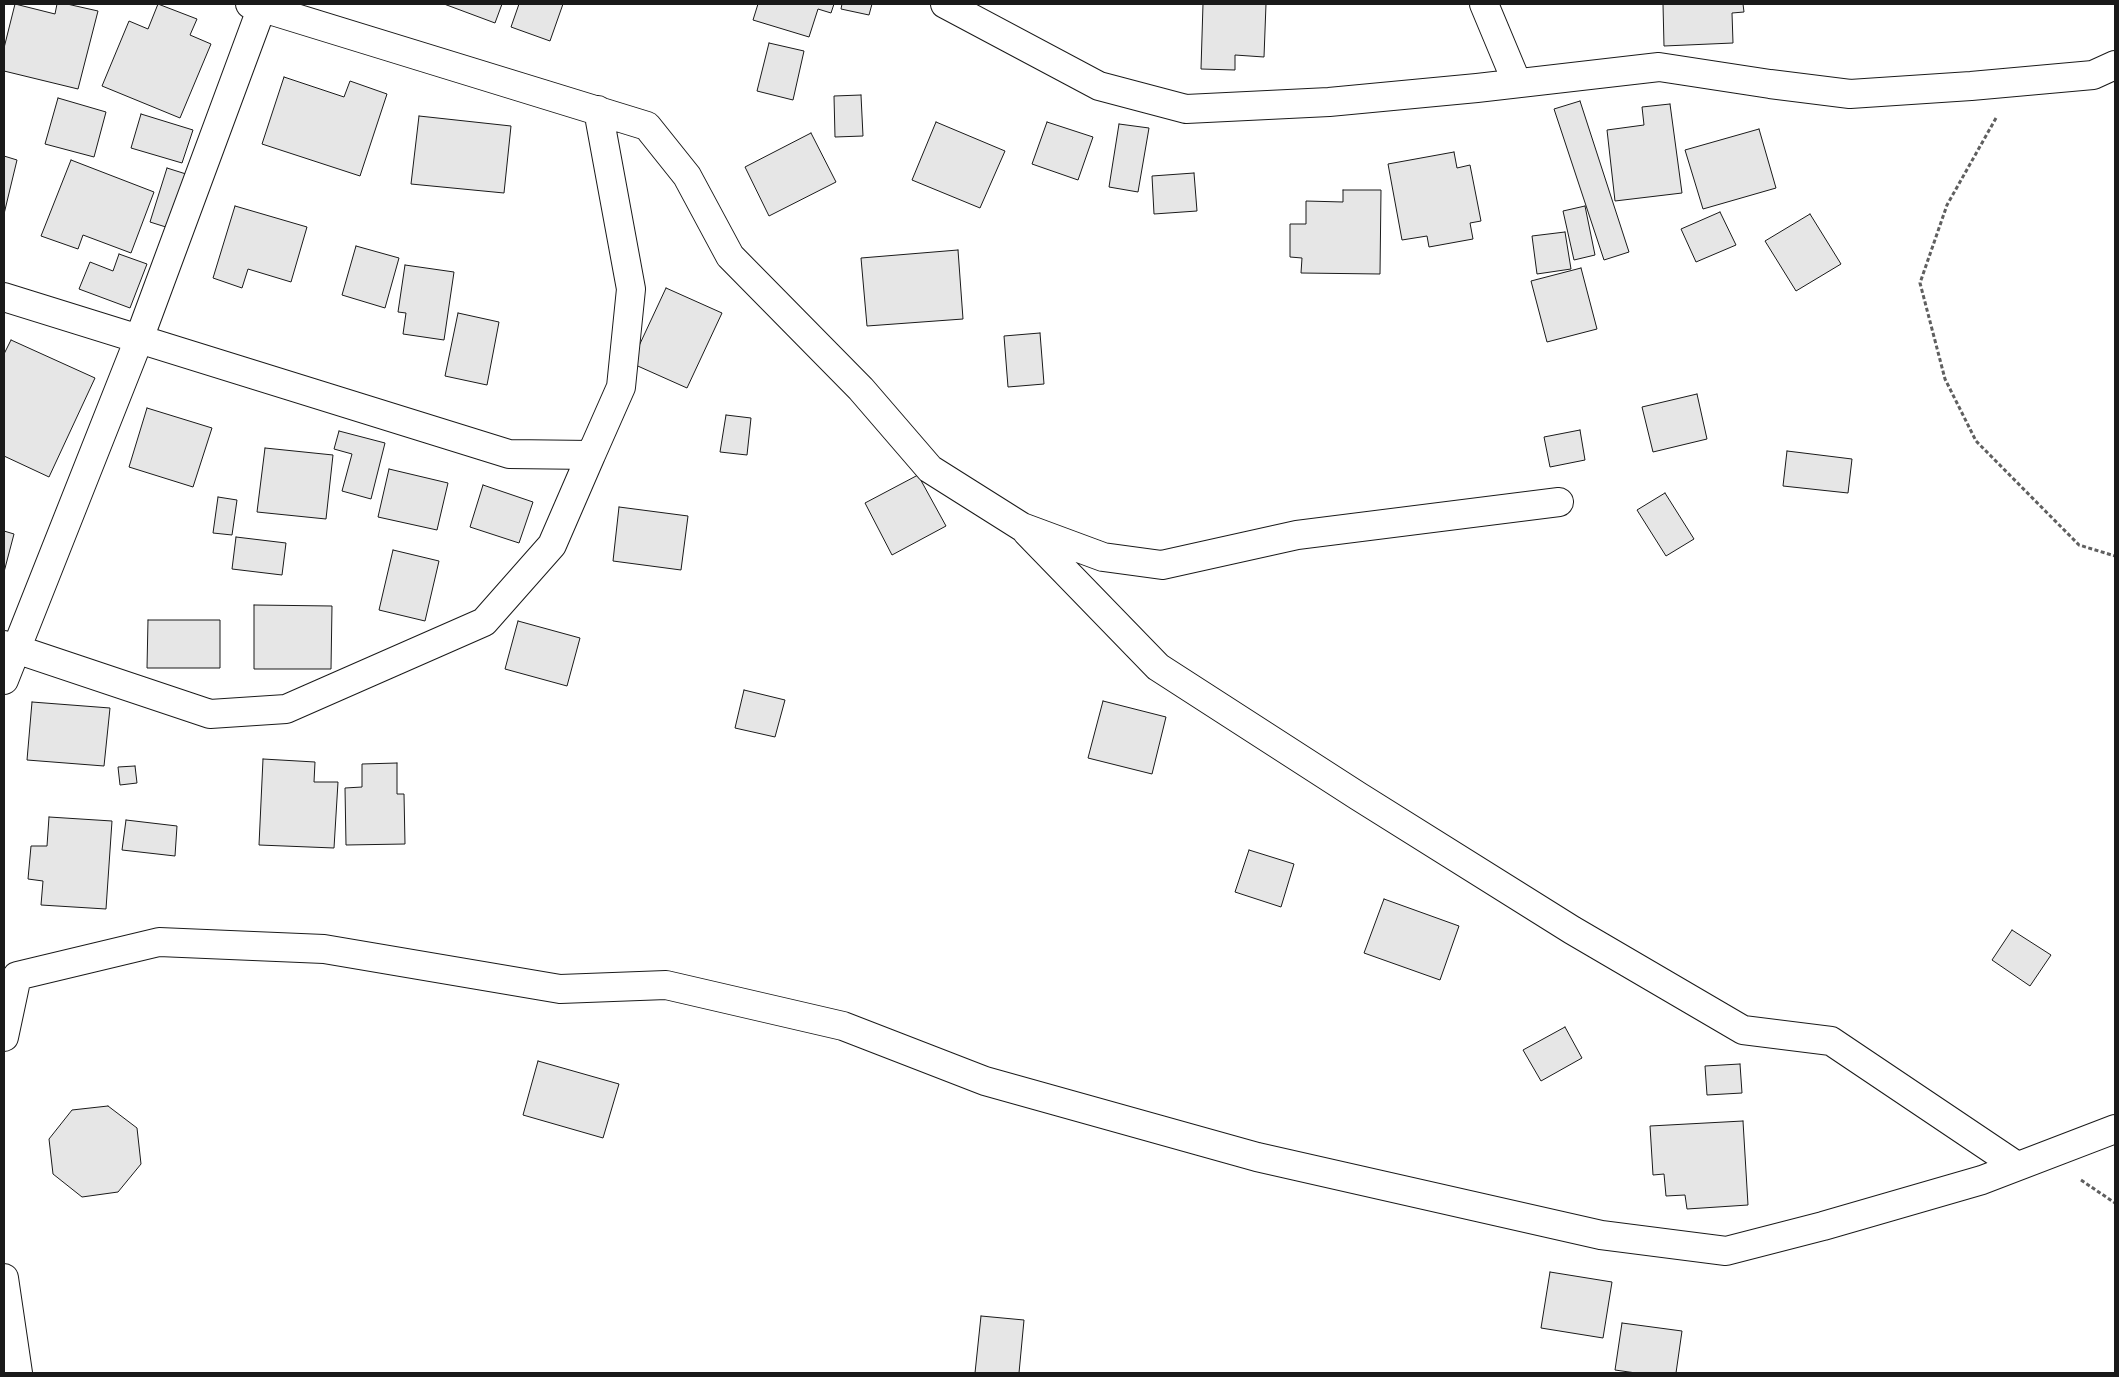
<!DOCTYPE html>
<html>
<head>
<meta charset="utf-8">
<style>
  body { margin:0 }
  #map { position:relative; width:2119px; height:1377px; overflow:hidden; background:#fff; font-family:Roboto,sans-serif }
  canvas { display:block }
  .frame { position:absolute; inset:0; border:5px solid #1a1a1a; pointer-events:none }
</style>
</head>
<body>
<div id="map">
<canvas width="2119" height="1377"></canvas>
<div class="frame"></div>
</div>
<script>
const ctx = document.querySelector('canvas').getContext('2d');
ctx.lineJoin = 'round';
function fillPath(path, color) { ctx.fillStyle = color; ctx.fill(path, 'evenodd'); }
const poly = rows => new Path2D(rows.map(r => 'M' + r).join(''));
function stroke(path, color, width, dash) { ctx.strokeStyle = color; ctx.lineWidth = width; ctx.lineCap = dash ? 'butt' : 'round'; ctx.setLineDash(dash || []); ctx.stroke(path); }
const building = poly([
  [15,4,55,14,57,4,67,4,98,11,78,89,4,71,4,48,15,4],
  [158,4,197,19,190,35,211,44,180,118,102,86,129,21,148,29,158,4],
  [444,4,502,4,495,23,444,4],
  [519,4,563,4,550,41,511,27,519,4],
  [758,4,834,4,831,13,818,9,809,37,753,20,758,4],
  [842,4,872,4,869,15,841,9,842,4],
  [1203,4,1266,4,1264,57,1235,55,1235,70,1201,69,1203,4],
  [1663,4,1743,4,1744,12,1732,13,1733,43,1664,46,1663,4],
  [769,43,804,51,793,100,757,91,769,43],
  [284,77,344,97,350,81,387,94,360,176,262,144,284,77],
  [861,95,863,136,835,137,834,96,861,95],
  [58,98,106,112,94,157,45,144,58,98],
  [1580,101,1629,252,1604,260,1554,109,1580,101],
  [1670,104,1682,193,1615,201,1607,130,1644,125,1642,107,1670,104],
  [141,114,193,130,182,163,131,148,141,114],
  [419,116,511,126,504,193,411,184,419,116],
  [936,122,1005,151,980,208,912,180,936,122],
  [1047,122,1093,137,1078,180,1032,164,1047,122],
  [1119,124,1149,128,1138,192,1109,187,1119,124],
  [1759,129,1776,188,1703,209,1685,150,1759,129],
  [811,133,836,182,769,216,745,167,811,133],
  [1454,152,1457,168,1470,165,1481,221,1470,223,1473,239,1429,247,1427,236,1402,240,1388,164,1454,152],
  [4,156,17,160,4,214,4,156],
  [71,160,154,192,131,253,83,235,78,249,41,236,71,160],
  [167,168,186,174,169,228,150,222,167,168],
  [1194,173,1197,211,1154,214,1152,176,1194,173],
  [1343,190,1381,190,1380,274,1301,273,1302,258,1290,257,1290,224,1306,224,1306,201,1343,202,1343,190],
  [235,206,307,227,291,282,248,269,242,288,213,278,235,206],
  [1585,206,1595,255,1574,260,1563,211,1585,206],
  [1720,212,1736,245,1696,262,1681,229,1720,212],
  [1810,214,1841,264,1796,291,1765,241,1810,214],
  [1565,232,1571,269,1537,274,1532,236,1565,232],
  [356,246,399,258,385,308,342,295,356,246],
  [958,250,963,319,867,326,861,258,958,250],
  [119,254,147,264,130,308,79,289,90,262,113,271,119,254],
  [405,265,454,272,444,340,403,334,406,313,398,312,405,265],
  [1581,268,1597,329,1547,342,1531,281,1581,268],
  [666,288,722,313,687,388,631,363,666,288],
  [458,313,499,322,487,385,445,376,458,313],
  [1040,333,1044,384,1008,387,1004,336,1040,333],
  [11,340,95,378,49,477,4,456,4,354,11,340],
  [1697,394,1707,439,1653,452,1642,407,1697,394],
  [147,408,212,428,193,487,129,467,147,408],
  [726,415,751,418,747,455,720,452,726,415],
  [1580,430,1585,460,1550,467,1544,437,1580,430],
  [339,431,385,443,371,499,342,491,352,454,334,449,339,431],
  [265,448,333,455,326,519,257,512,265,448],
  [1787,451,1852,459,1848,493,1783,486,1787,451],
  [389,469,448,483,437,530,378,517,389,469],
  [918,475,946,526,892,555,865,503,918,475],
  [483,485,533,502,519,543,470,527,483,485],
  [1665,493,1694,539,1666,556,1637,510,1665,493],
  [218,497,237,500,232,535,213,533,218,497],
  [619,507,688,516,681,570,613,561,619,507],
  [4,531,14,534,4,572,4,531],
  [236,537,286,543,282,575,232,569,236,537],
  [393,550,439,561,425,621,379,610,393,550],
  [254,605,332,606,331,669,254,669,254,605],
  [148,620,220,620,220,668,147,668,148,620],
  [518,621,580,638,567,686,505,669,518,621],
  [744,690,785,700,775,737,735,728,744,690],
  [1103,701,1166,717,1152,774,1088,758,1103,701],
  [32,702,110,708,104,766,27,760,32,702],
  [263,759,315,762,314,782,338,782,334,848,259,845,263,759],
  [397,763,397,794,404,794,405,844,346,845,345,788,362,787,362,764,397,763],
  [135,766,137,783,120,785,118,767,135,766],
  [49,817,112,821,106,909,41,905,43,881,28,879,31,846,47,846,49,817],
  [126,820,177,826,175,856,122,850,126,820],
  [1249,850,1294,864,1281,907,1235,892,1249,850],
  [1384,899,1459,926,1440,980,1364,953,1384,899],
  [2012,930,2051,955,2030,986,1992,960,2012,930],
  [1565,1027,1582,1058,1541,1081,1523,1050,1565,1027],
  [538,1061,619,1084,603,1138,523,1115,538,1061],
  [1740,1064,1742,1093,1707,1095,1705,1066,1740,1064],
  [108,1106,137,1128,141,1164,118,1192,82,1197,53,1174,49,1139,72,1110,108,1106],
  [1743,1121,1748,1205,1687,1209,1685,1195,1666,1196,1664,1174,1653,1175,1650,1126,1743,1121],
  [1550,1272,1612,1282,1603,1338,1541,1328,1550,1272],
  [981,1316,1024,1320,1019,1373,975,1373,981,1316],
  [1622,1323,1682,1331,1676,1373,1636,1373,1615,1370,1622,1323]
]);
fillPath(building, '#e6e6e6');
stroke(building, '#1a1a1a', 1);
const street = poly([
  [250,4,647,126,687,176,730,256,861,389,930,469,1022,527,1103,557,1162,565,1297,535,1559,502],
  [945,4,1099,86,1186,109,1329,102,1477,88,1659,67,1770,84,1850,94,1971,86,2093,75,2115,65],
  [1484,4,1517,83],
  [4,297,509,454,591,455,621,387,631,289,598,110],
  [1027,532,1158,667,1358,796,1572,930,1743,1030,1831,1041,2017,1166],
  [4,645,210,714,286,709,484,622,552,545,591,455],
  [4,680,139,339,263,4],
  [4,1037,17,976,159,942,324,949,560,989,666,985,843,1026,985,1081,1257,1157,1601,1235,1726,1251,1823,1226,1982,1180,2115,1129],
  [4,1278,18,1373]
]);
stroke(street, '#1a1a1a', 30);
stroke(poly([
  [1996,118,1947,205,1920,283,1945,379,1976,441,2079,545,2115,556],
  [2081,1180,2115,1203]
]), '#5f5f5f', 3, [4, 2.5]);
stroke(street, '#fff', 28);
</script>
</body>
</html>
